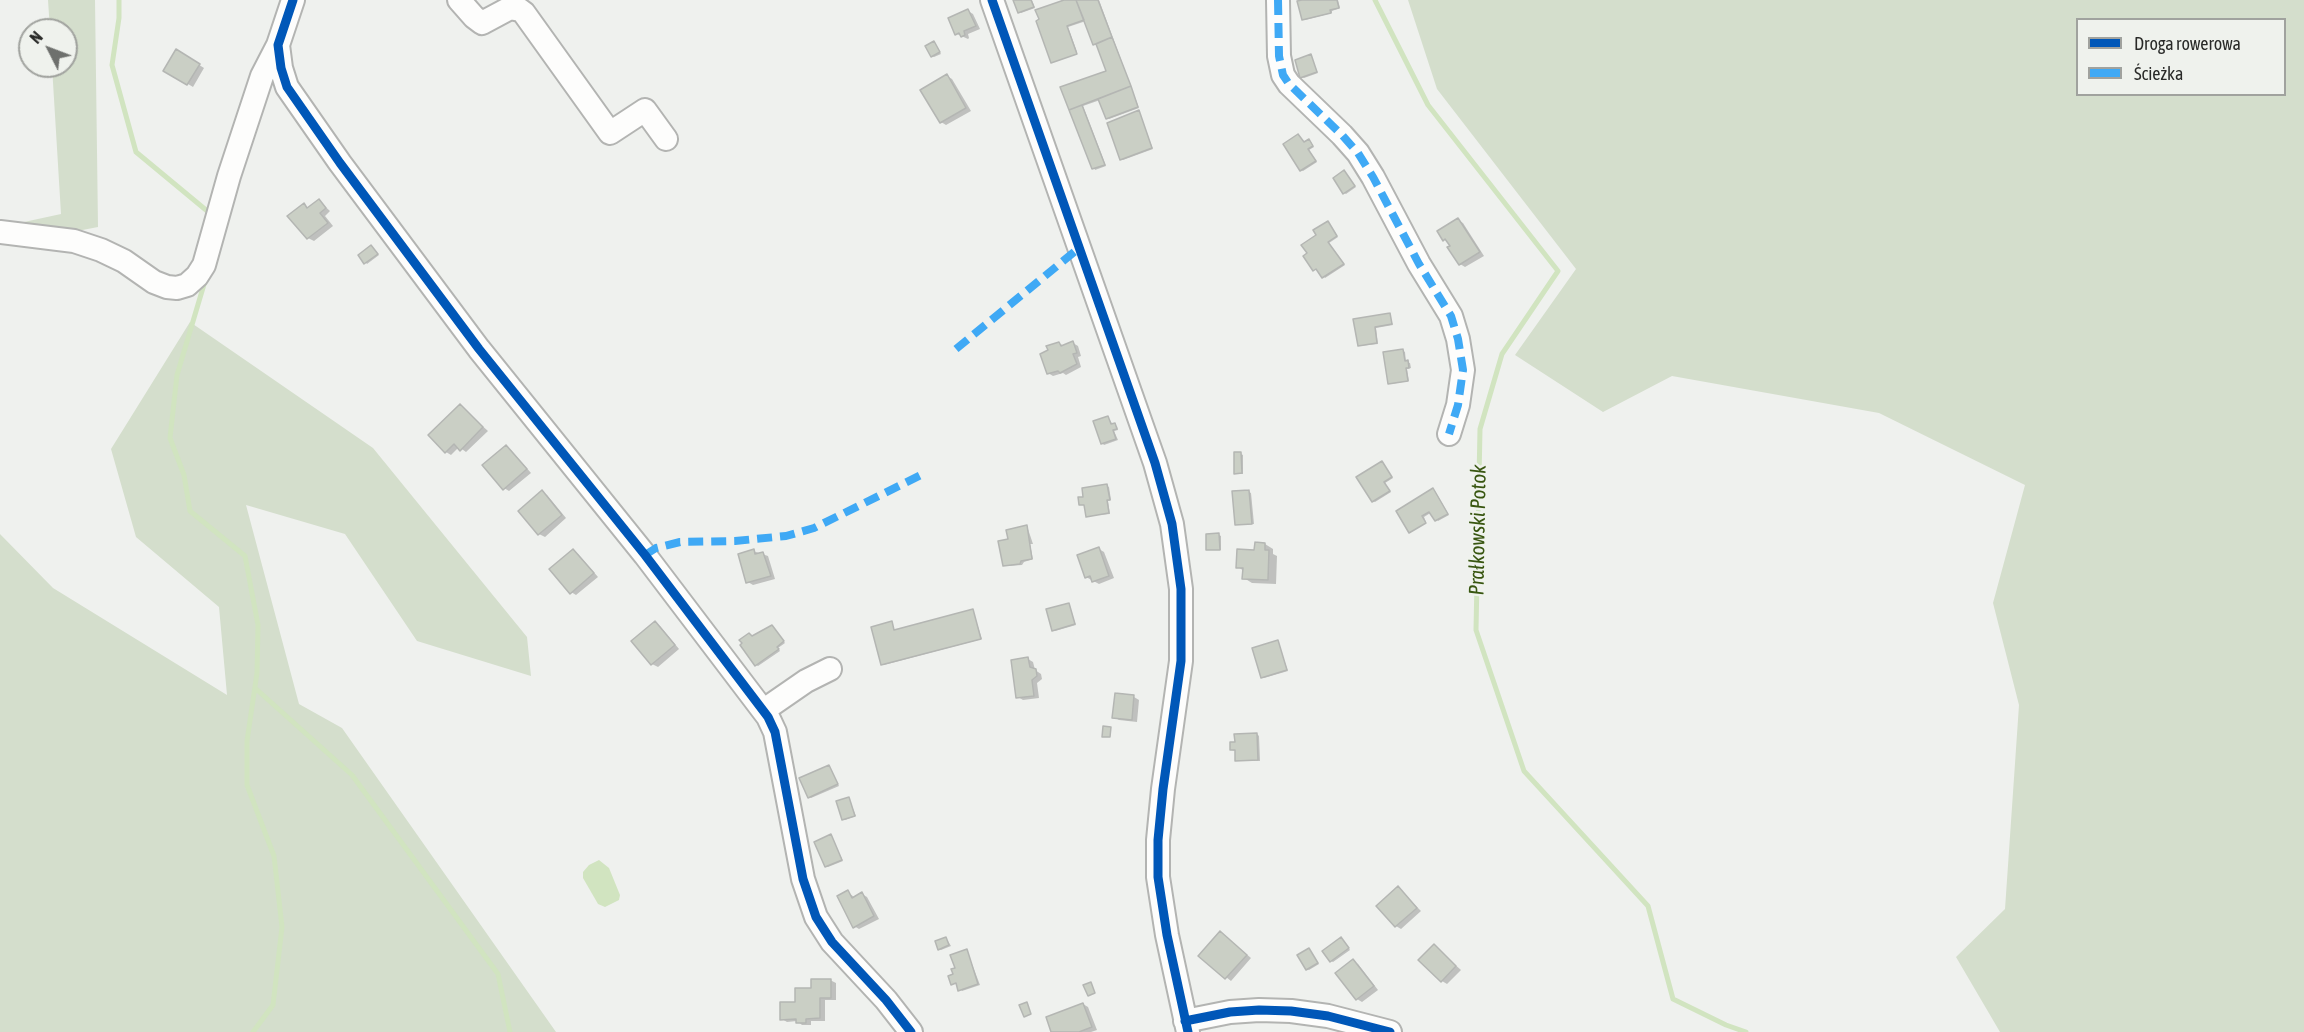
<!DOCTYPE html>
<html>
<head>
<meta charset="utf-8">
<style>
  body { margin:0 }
  #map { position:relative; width:2304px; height:1032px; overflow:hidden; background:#eff1ee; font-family:"Asap Condensed",sans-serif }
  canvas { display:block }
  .legend { position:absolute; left:2076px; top:18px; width:210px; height:78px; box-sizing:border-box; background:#eff2ed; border:2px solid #a0a29e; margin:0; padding:8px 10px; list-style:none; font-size:18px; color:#292a28 }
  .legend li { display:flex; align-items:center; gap:12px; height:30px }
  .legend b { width:30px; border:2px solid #a0a29e }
  .north { position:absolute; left:18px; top:18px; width:60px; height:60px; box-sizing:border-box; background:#eff2ed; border:2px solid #a0a29e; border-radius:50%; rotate:312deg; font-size:16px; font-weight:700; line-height:24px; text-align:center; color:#292a28 }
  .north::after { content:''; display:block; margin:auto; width:21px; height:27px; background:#6e706d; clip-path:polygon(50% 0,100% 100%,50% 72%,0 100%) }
</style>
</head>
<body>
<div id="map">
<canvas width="2304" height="1032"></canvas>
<ul class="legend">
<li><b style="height:8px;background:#0057b8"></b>Droga rowerowa</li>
<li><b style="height:8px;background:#3fa9f5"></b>Ścieżka</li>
</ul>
<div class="north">N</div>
</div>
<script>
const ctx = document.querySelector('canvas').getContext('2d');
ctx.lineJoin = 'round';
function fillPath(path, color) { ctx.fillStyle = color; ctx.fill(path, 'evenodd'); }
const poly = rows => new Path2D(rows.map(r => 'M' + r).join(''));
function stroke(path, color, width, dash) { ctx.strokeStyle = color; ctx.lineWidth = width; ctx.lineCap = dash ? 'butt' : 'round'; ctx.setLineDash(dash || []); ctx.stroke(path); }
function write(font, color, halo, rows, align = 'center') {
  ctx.font = font + ' "Asap Condensed",sans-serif'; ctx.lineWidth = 5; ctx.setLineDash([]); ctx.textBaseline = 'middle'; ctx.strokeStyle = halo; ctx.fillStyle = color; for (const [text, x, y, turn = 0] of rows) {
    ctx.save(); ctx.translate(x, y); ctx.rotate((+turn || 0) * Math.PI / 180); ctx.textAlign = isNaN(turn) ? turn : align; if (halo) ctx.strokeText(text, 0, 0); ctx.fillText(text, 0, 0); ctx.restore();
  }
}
fillPath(poly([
  [48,0,95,0,98,227,46,237,24,222,61,214,52,66,66,66,66,30,50,30],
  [1408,0,2304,0,2304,1032,2000,1032,1956,957,2005,909,2019,705,1993,603,2025,485,1879,413,1672,376,1603,412,1515,355,1576,269,1437,89],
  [2078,20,2284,20,2284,94,2078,94],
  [190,322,373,448,527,637,531,676,417,641,345,534,246,505,299,704,342,728,556,1032,0,1032,0,534,53,588,227,695,219,607,136,537,111,449]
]), '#d4decc');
fillPath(poly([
  [599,860,609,868,620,895,619,900,605,907,598,904,583,878,583,872,589,865]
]), '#d1e4c0');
fillPath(poly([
  [1014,0,1032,0,1035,8,1021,13],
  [1070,0,1099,0,1139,108,1109,119,1100,100,1083,106,1106,166,1095,170,1062,88,1108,72,1086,21,1068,27,1077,52,1052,61],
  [1307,0,1338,0,1340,8,1332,11,1332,13,1305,20,1303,19],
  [968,11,973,14,980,29,968,34,969,38,968,39,957,34],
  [934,43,941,54,934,57,932,56],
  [177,51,204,68,193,87,165,70],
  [1311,56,1318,73,1304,78,1302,77],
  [947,76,952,79,971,111,946,125,941,122],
  [1139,112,1153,149,1123,160,1121,159],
  [1298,136,1305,144,1311,142,1314,147,1309,150,1317,162,1303,171,1301,170],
  [1344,172,1356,187,1346,194,1344,193],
  [319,201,330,211,325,216,333,226,314,241,308,238,304,206,309,209],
  [1458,220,1463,223,1484,256,1465,267,1460,264,1452,246],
  [1330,224,1338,237,1329,243,1345,265,1325,278,1319,269,1314,270,1309,254,1318,236],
  [373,248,379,255,367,264,360,256],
  [1389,314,1393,325,1376,328,1378,344,1360,346,1355,320],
  [1059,343,1064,346,1073,343,1078,346,1081,356,1078,357,1081,367,1066,375,1063,373,1053,376,1048,373],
  [1402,350,1405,352,1406,362,1410,363,1411,368,1407,369,1409,381,1391,384,1389,383],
  [460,406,488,431,466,452,459,447,451,455,446,452],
  [1108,417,1113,425,1117,426,1118,430,1114,431,1118,440,1104,445,1102,443],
  [506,447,511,450,531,473,509,491,504,488],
  [1241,454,1243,455,1243,474,1237,474,1235,473],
  [1382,463,1393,478,1385,483,1391,492,1375,502,1373,501],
  [1107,486,1109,487,1111,500,1108,501,1110,514,1087,516,1086,505,1080,504],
  [1435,491,1449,515,1438,521,1432,512,1424,517,1426,522,1409,531],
  [542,492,547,495,566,518,545,537,539,534],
  [1249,492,1251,493,1254,524,1239,525,1237,524],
  [1027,526,1033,544,1030,544,1033,559,1024,562,1022,565,1007,566,1004,565],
  [1219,535,1221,536,1221,550,1208,550],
  [1265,544,1273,549,1273,554,1277,556,1276,584,1252,583,1244,578,1244,571,1238,567],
  [1099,549,1104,552,1114,578,1099,584,1086,577],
  [573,551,578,554,598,577,576,595,571,592],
  [753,551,768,556,775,579,753,585,748,582],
  [1068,605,1076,625,1055,631,1053,630],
  [973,611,982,639,884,665,882,664,891,623,895,631],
  [655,623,660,626,679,649,658,667,652,664,633,642],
  [772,627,785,643,778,648,780,651,758,666,756,665,753,638],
  [1278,642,1288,671,1264,678,1262,677],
  [1028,659,1033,662,1035,670,1041,674,1042,679,1037,683,1039,698,1023,700,1018,697],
  [1134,697,1139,700,1137,722,1119,720,1114,717],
  [1257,734,1259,736,1260,761,1237,760,1236,751,1231,750],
  [829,767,839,786,811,798,809,797],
  [849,799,856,816,845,820,843,819],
  [831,836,843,861,828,867,826,866],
  [1398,888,1421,911,1401,929,1396,926],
  [848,892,855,898,862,894,867,897,879,919,859,929,854,926],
  [1225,936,1251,958,1231,981,1200,956],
  [946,938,951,946,941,950,939,949],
  [1343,940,1350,950,1333,962,1331,961],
  [1434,946,1461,970,1447,984,1442,981],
  [1309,950,1319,964,1309,970,1307,969],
  [967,951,980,985,962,991,958,984,952,984,957,969],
  [1353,961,1358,964,1378,990,1362,1002,1357,999],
  [830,980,836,983,836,1000,825,1000,825,1021,811,1021,811,1025,802,1025,797,1021,787,1022,782,1019,812,989],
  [1083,1004,1088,1007,1097,1030,1091,1032,1053,1032]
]), '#0003');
stroke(poly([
  [119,0,119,18,112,65,136,152,212,215],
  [1375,0,1428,105,1558,271,1502,354,1480,429,1476,630,1524,771,1648,906,1673,999,1726,1025,1746,1032],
  [205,281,177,375,170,438,184,475,190,511,245,556,258,625,257,673,247,741,247,785,274,856,282,927,273,1005,253,1032],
  [255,688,352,775,498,974,510,1032]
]), '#d1e4c0', 5);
const building = poly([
  [1013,0,1031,0,1034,7,1018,13,1013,0],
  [1064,0,1076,0,1084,20,1067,26,1077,54,1051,63,1036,21,1039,19,1035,10,1064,0],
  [1076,0,1098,0,1112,37,1093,45,1076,0],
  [1302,0,1337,0,1339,8,1330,10,1331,13,1302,20,1297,1,1302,0],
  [968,9,976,26,964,31,965,35,961,37,959,33,955,35,948,18,968,9],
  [1112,37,1131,86,1069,110,1060,87,1106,71,1096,44,1112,37],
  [934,41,940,52,931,57,925,46,934,41],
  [176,49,200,64,187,85,163,71,176,49],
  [1311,54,1317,72,1300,78,1295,60,1311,54],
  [947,74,966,108,940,123,920,90,947,74],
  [1131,86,1138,107,1106,119,1098,99,1131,86],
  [1082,105,1105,165,1092,169,1069,110,1082,105],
  [1139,110,1152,148,1120,160,1107,123,1139,110],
  [1298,134,1304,142,1309,139,1313,146,1308,149,1316,161,1300,171,1283,144,1298,134],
  [1344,170,1355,186,1343,194,1333,178,1344,170],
  [319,199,326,208,320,213,328,223,307,239,287,216,304,203,307,208,319,199],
  [1458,218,1480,252,1459,265,1447,247,1450,246,1445,239,1443,241,1437,231,1458,218],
  [1328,221,1337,236,1328,242,1344,264,1322,278,1316,269,1313,271,1303,256,1307,253,1301,245,1316,235,1313,230,1328,221],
  [371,245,378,254,364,264,358,255,371,245],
  [1390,313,1392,324,1375,327,1377,343,1358,346,1353,319,1390,313],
  [1073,341,1077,353,1073,354,1077,364,1060,373,1058,371,1047,374,1040,354,1048,350,1046,346,1059,342,1061,346,1073,341],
  [1403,349,1405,361,1408,360,1409,368,1406,368,1408,381,1388,384,1383,352,1403,349],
  [460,404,483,427,460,451,454,444,445,453,428,435,460,404],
  [1108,416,1111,424,1115,423,1117,429,1113,430,1116,439,1101,444,1093,421,1108,416],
  [506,445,527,469,503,490,482,465,506,445],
  [1234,452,1241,452,1242,473,1234,474,1234,452],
  [1382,461,1392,477,1384,482,1390,491,1372,502,1356,477,1382,461],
  [1107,484,1110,500,1107,500,1109,513,1086,517,1084,505,1079,505,1078,497,1083,497,1082,488,1107,484],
  [1433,488,1448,514,1435,521,1429,512,1422,516,1426,523,1409,533,1396,511,1433,488],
  [542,490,562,515,538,535,518,511,542,490],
  [1249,490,1252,524,1235,525,1232,491,1249,490],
  [1027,525,1032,559,1021,561,1020,564,1003,566,998,541,1008,539,1006,530,1027,525],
  [1219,533,1220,550,1206,550,1206,534,1219,533],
  [1255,542,1265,543,1265,550,1269,550,1268,580,1242,579,1243,568,1236,568,1237,549,1254,550,1255,542],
  [1099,547,1109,576,1092,582,1090,576,1085,578,1077,555,1099,547],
  [573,549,594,573,570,594,549,569,573,549],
  [754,549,755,554,763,552,771,576,746,583,738,554,754,549],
  [1069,603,1075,624,1052,631,1046,609,1069,603],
  [973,609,981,639,881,665,871,627,892,621,894,630,973,609],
  [655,621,675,645,651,665,631,641,655,621],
  [772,625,784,641,777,647,779,649,755,666,740,645,742,643,739,640,749,633,752,636,772,625],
  [1278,640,1287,670,1261,678,1252,648,1278,640],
  [1028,657,1030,667,1036,669,1037,676,1032,680,1034,696,1016,698,1011,660,1028,657],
  [1115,693,1134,695,1132,720,1112,718,1115,693],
  [1103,726,1111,727,1110,737,1102,737,1103,726],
  [1257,733,1258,760,1235,761,1235,750,1230,750,1230,742,1235,742,1234,734,1257,733],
  [829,765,838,784,808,798,799,778,829,765],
  [849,797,855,816,842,820,836,801,849,797],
  [831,834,842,860,825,867,814,842,831,834],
  [1398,886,1417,908,1395,927,1376,906,1398,886],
  [848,890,852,898,862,892,874,916,853,928,837,896,848,890],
  [1220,931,1247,955,1225,979,1198,956,1220,931],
  [946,937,949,945,938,950,935,941,946,937],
  [1341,937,1349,948,1330,962,1322,951,1341,937],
  [1434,944,1456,966,1441,982,1418,960,1434,944],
  [1309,948,1318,963,1306,970,1297,955,1309,948],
  [967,949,978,984,958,991,956,983,951,985,948,976,953,974,951,969,955,968,950,955,967,949],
  [1353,959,1374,986,1356,1000,1335,973,1353,959],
  [811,979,831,979,831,998,820,998,820,1018,806,1019,806,1023,796,1023,796,1019,780,1020,780,1002,795,1002,795,988,811,988,811,979],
  [1091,982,1095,993,1088,996,1083,985,1091,982],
  [1027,1002,1031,1014,1024,1017,1019,1005,1027,1002],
  [1083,1003,1092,1027,1079,1032,1051,1032,1046,1017,1083,1003]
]);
fillPath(building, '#cacfc5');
stroke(building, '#b4b6b3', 1.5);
const minor = poly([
  [459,0,474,17,482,23,510,8,520,10,524,13,610,133,645,110,666,139],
  [992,0,1155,463,1172,524,1181,589,1181,661,1163,789,1158,840,1158,877,1167,935,1188,1032],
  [1278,0,1279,56,1283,75,1289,84,1342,135,1358,153,1373,177,1419,264,1451,316,1458,339,1463,370,1458,405,1449,434],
  [278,45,281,68,287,87,340,163,479,349,645,555,768,717,775,732,803,879,816,917,832,942,886,1000,911,1032],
  [0,232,74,241,101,250,124,261,154,282,167,287,177,288,187,285,197,276,204,265,229,176,262,76,278,45,293,0],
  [764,710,806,681,830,669],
  [1185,1021,1230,1012,1259,1010,1291,1011,1328,1016,1390,1032]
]);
stroke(minor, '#b3b4b2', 26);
stroke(minor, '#fdfdfc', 22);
stroke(poly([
  [1278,0,1279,56,1283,75,1289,84,1342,135,1358,153,1373,177,1419,264,1451,316,1458,339,1463,370,1458,405,1449,434],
  [956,349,1079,248],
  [645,555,656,548,680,542,735,541,786,536,814,528,925,473]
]), '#3fa9f5', 8, [15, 8]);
stroke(poly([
  [293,0,278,45,281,68,287,87,340,163,479,349,645,555,768,717,775,732,803,879,816,917,832,942,886,1000,911,1032],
  [992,0,1155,463,1172,524,1181,589,1181,661,1163,789,1158,840,1158,877,1167,935,1188,1032],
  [1185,1021,1230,1012,1259,1010,1291,1011,1328,1016,1390,1032]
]), '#0057b8', 9);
write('italic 21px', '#385610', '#eff2ed', [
  ["Prałkowski Potok",1478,530,-89]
]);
</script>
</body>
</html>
